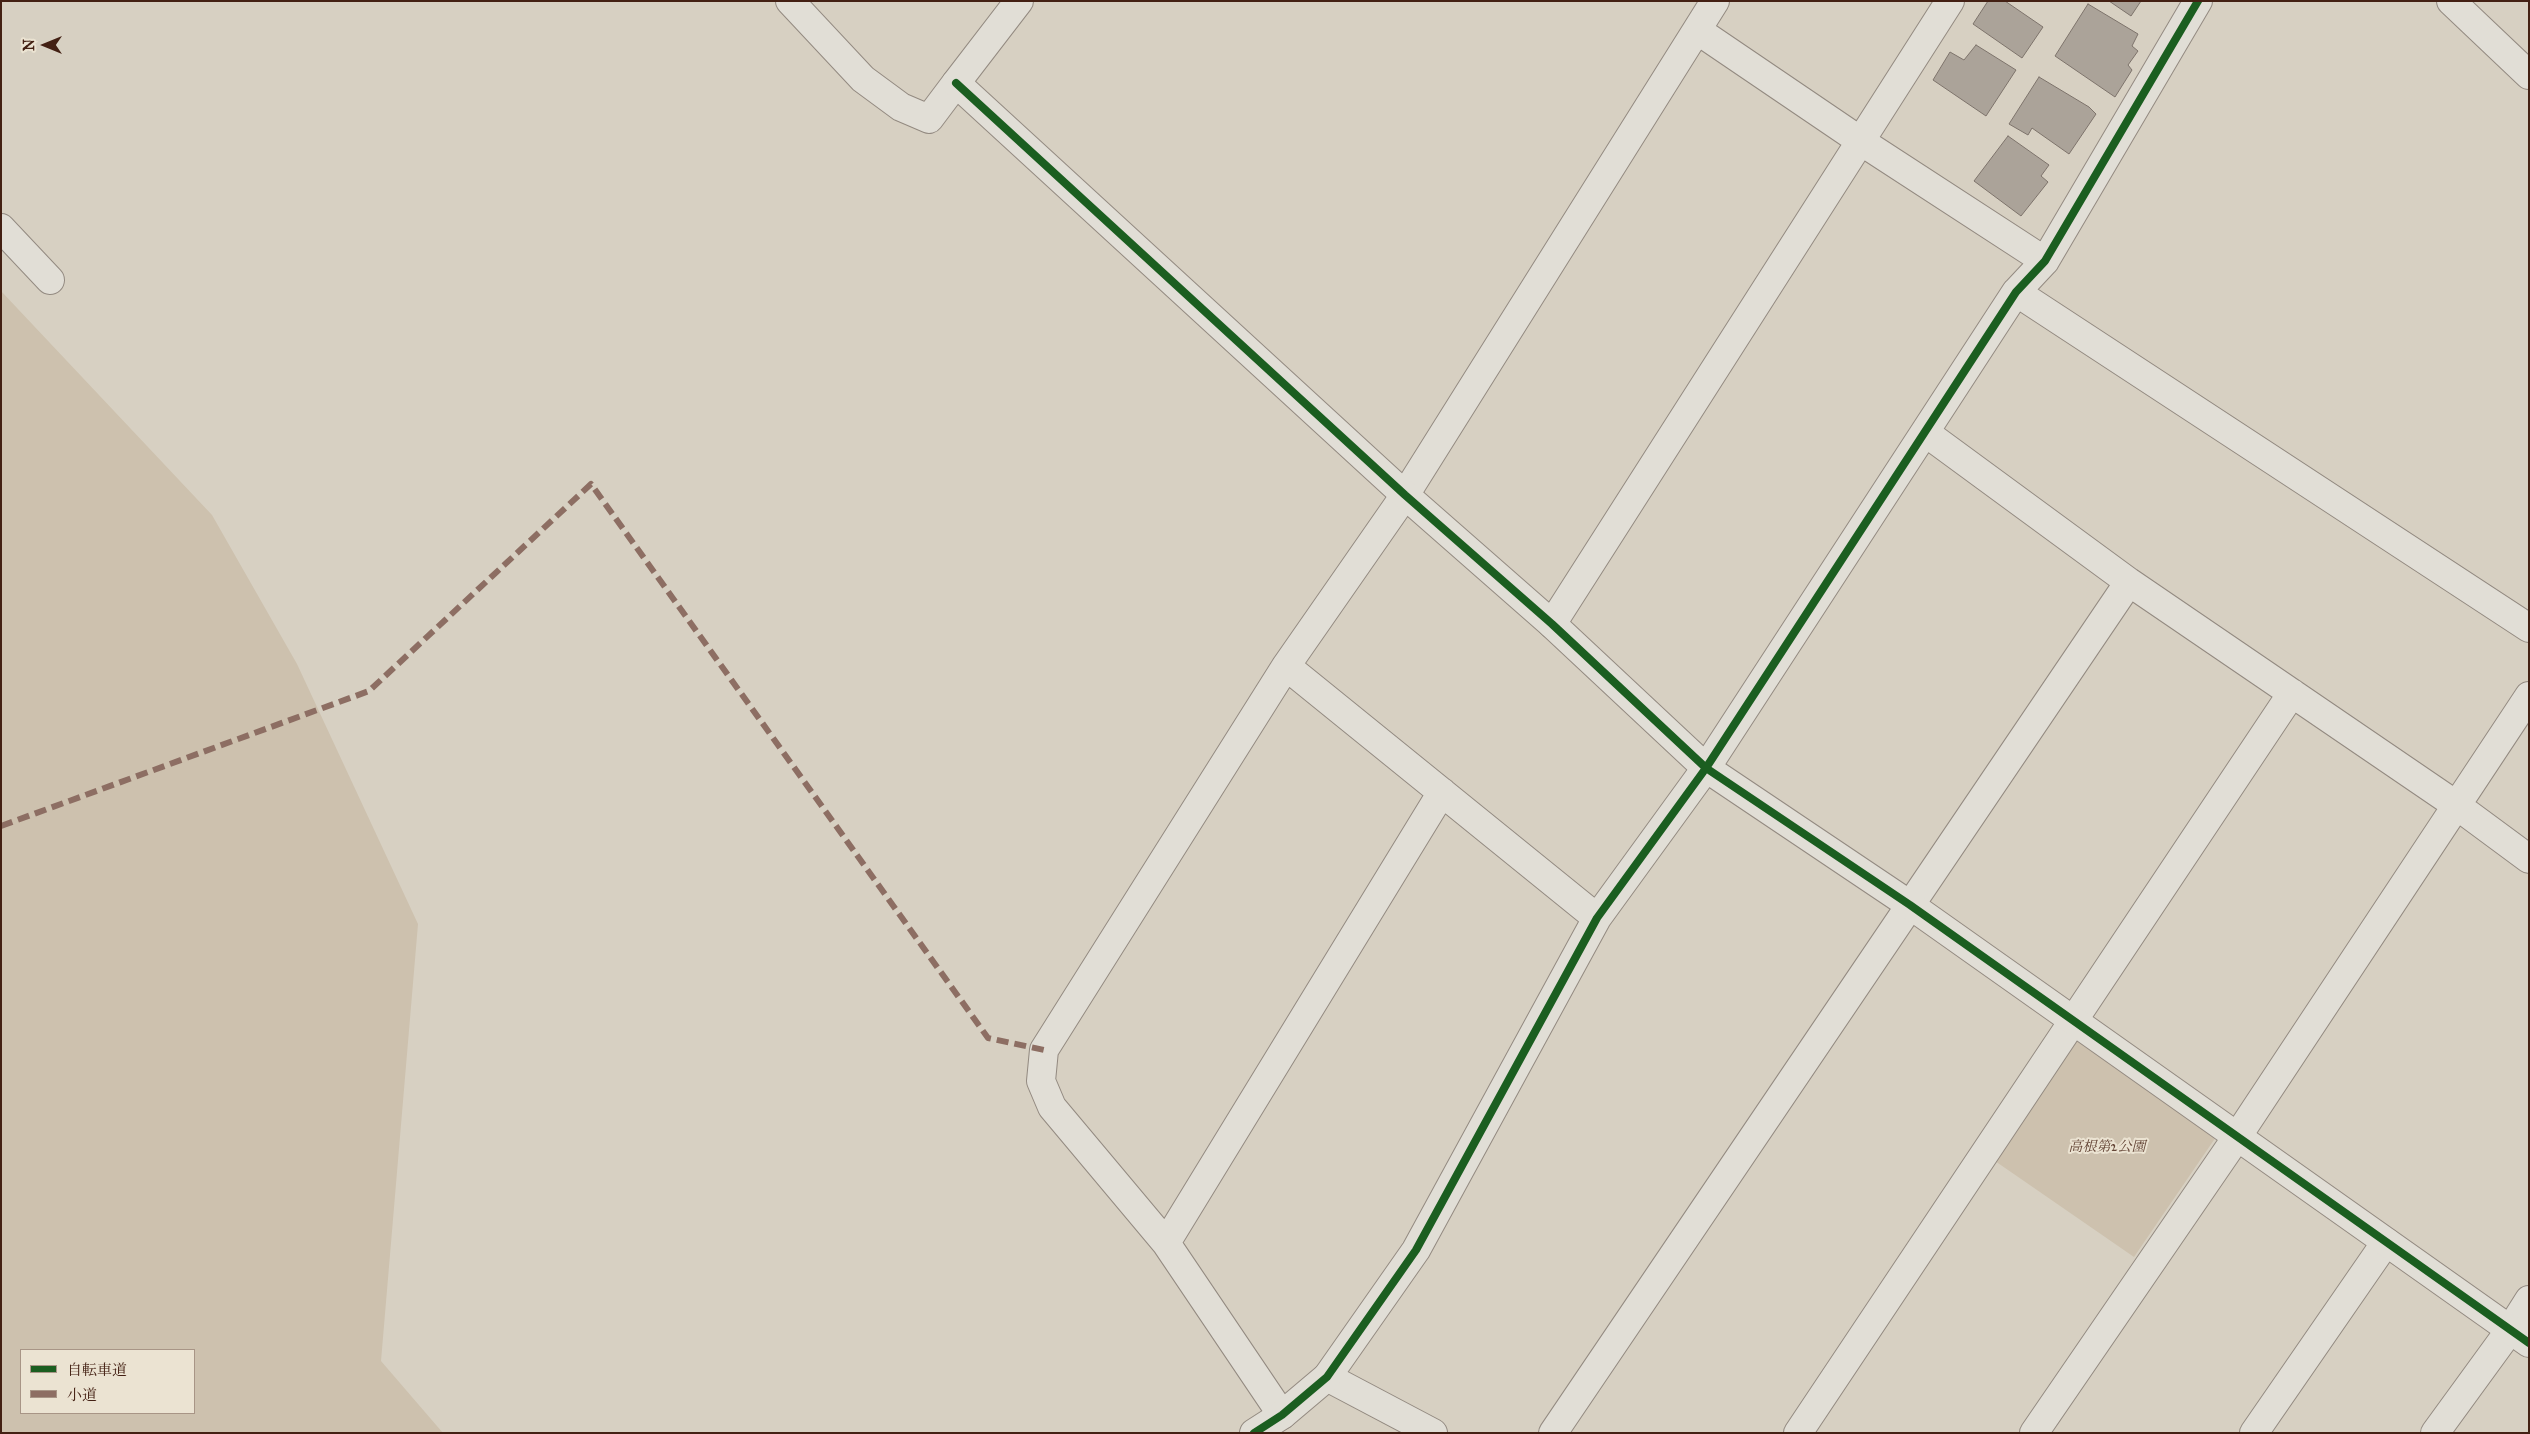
<!DOCTYPE html>
<html>
<head>
<meta charset="utf-8">
<style>
  body { margin:0 }
  #map { position:relative; width:2530px; height:1434px; overflow:hidden; background:#d7d0c2; font-family:"IM FELL Great Primer","Noto Serif JP",serif }
  canvas { display:block }
  .frame { position:absolute; inset:0; border:2px solid #432013; pointer-events:none }
  .legend { position:absolute; left:20px; top:1349px; width:175px; height:65px; box-sizing:border-box; background:#ebe3d2; border:1px solid #a89586; margin:0; padding:6px 9px; list-style:none; font-size:15px; color:#432013 }
  .legend li { display:flex; align-items:center; gap:10px; height:25px }
  .legend b { width:25px; border:1px solid #a89586 }
  .north { position:absolute; left:20px; top:20px; width:50px; height:50px; -webkit-text-stroke:4px #ebe3d2; paint-order:stroke; rotate:270deg; font-size:14px; font-weight:700; line-height:20px; text-align:center; color:#432013 }
  .north::after { content:''; display:block; margin:auto; width:18px; height:22px; background:#432013; clip-path:polygon(50% 0,100% 100%,50% 72%,0 100%) }
</style>
</head>
<body>
<div id="map">
<canvas width="2530" height="1434"></canvas>
<div class="frame"></div>
<ul class="legend">
<li><b style="height:6px;background:#1b5e20"></b>自転車道</li>
<li><b style="height:6px;background:#8d6e63"></b>小道</li>
</ul>
<div class="north">N</div>
</div>
<script>
const ctx = document.querySelector('canvas').getContext('2d');
ctx.lineJoin = 'round';
function fillPath(path, color) { ctx.fillStyle = color; ctx.fill(path, 'evenodd'); }
const poly = rows => new Path2D(rows.map(r => 'M' + r).join(''));
function stroke(path, color, width, dash) { ctx.strokeStyle = color; ctx.lineWidth = width; ctx.lineCap = dash ? 'butt' : 'round'; ctx.setLineDash(dash || []); ctx.stroke(path); }
function write(font, color, halo, rows, align = 'center') {
  ctx.font = font + ' "IM FELL Great Primer","Noto Serif JP",serif'; ctx.lineWidth = 4; ctx.setLineDash([]); ctx.textBaseline = 'middle'; ctx.strokeStyle = halo; ctx.fillStyle = color; for (const [text, x, y, turn = 0] of rows) {
    ctx.save(); ctx.translate(x, y); ctx.rotate((+turn || 0) * Math.PI / 180); ctx.textAlign = isNaN(turn) ? turn : align; if (halo) ctx.strokeText(text, 0, 0); ctx.fillText(text, 0, 0); ctx.restore();
  }
}
fillPath(poly([
  [1,291,212,515,297,664,418,924,381,1361,443,1433,1,1433],
  [21,1350,194,1350,194,1413,21,1413],
  [2080,1037,2218,1134,2134,1257,1995,1161]
]), '#cdc1ae');
const building = poly([
  [1988,1,2005,1,2043,27,2022,58,1973,24,1988,1],
  [2109,1,2141,1,2131,16,2109,1],
  [2088,4,2138,34,2132,46,2138,51,2128,65,2132,70,2115,97,2055,56,2088,4],
  [1976,45,2016,70,1986,116,1933,80,1950,52,1964,60,1976,45],
  [2039,77,2089,107,2096,114,2069,154,2032,128,2028,135,2009,124,2039,77],
  [2008,136,2049,165,2041,176,2048,182,2021,216,1974,181,2008,136]
]);
fillPath(building, '#aba399');
stroke(building, '#7d736b', 1);
const minor = poly([
  [790,1,863,79,901,107,929,119,956,83],
  [2451,1,2529,75],
  [1697,30,1862,142,2045,261],
  [1,228,50,280],
  [2016,292,2529,628],
  [1926,433,2129,582,2456,805,2529,859],
  [1552,624,1950,1],
  [1286,666,1597,918],
  [1166,1243,1442,792],
  [1282,1415,1166,1243,1052,1107,1041,1081,1044,1050,1286,666,1405,495,1715,1],
  [1433,1433,1327,1377,1416,1250,1597,918,1706,768,2016,292,2045,261,2198,1],
  [1553,1433,2129,582],
  [1798,1433,2292,693],
  [2034,1433,2237,1137,2529,696],
  [2254,1433,2386,1242],
  [2435,1433,2510,1330,2529,1300]
]);
const tertiary = poly([
  [1019,1,956,83,1405,495,1552,624,1706,768,1910,905,2529,1343],
  [1254,1433,1282,1415,1327,1377]
]);
stroke(minor, '#938a81', 30);
stroke(tertiary, '#938a81', 30);
stroke(minor, '#e1ded6', 28);
stroke(tertiary, '#e1ded6', 28);
stroke(poly([
  [1,826,369,691,591,484,988,1038,1044,1050]
]), '#8d6e63', 6, [12, 6]);
stroke(poly([
  [956,83,1405,495,1552,624,1706,768,1910,905,2529,1343],
  [1254,1433,1282,1415,1327,1377,1416,1250,1597,918,1706,768,2016,292,2045,261,2198,1]
]), '#1b5e20', 8);
write('italic 14px', '#644536', '#ebe3d2', [
  ["高根第2公園",2107,1148]
]);
</script>
</body>
</html>
